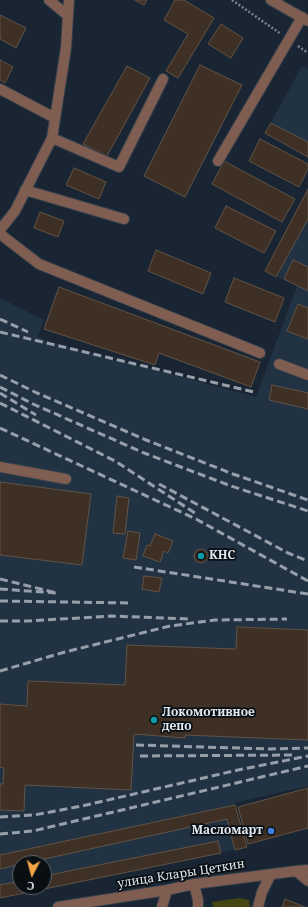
<!DOCTYPE html>
<html>
<head>
<meta charset="utf-8">
<style>
  body { margin:0 }
  #map { position:relative; width:308px; height:907px; overflow:hidden; background:#192532; font-family:"Noto Serif",serif }
  canvas { display:block }
  .north { position:absolute; left:12px; top:855px; width:40px; height:40px; box-sizing:border-box; background:#090e13; border:1px solid #5f666c; border-radius:50%; rotate:186deg; font-size:11px; font-weight:700; line-height:16px; text-align:center; color:#e1e9f1 }
  .north::after { content:''; display:block; margin:auto; width:14px; height:18px; background:#f4a444; clip-path:polygon(50% 0,100% 100%,50% 72%,0 100%) }
</style>
</head>
<body>
<div id="map">
<canvas width="308" height="907"></canvas>
<div class="north">С</div>
</div>
<script>
const ctx = document.querySelector('canvas').getContext('2d');
ctx.lineJoin = 'round';
function fillPath(path, color) { ctx.fillStyle = color; ctx.fill(path, 'evenodd'); }
const poly = rows => new Path2D(rows.map(r => 'M' + r).join(''));
function stroke(path, color, width, dash) { ctx.strokeStyle = color; ctx.lineWidth = width; ctx.lineCap = dash ? 'butt' : 'round'; ctx.setLineDash(dash || []); ctx.stroke(path); }
function write(font, color, halo, rows, align = 'center') {
  ctx.font = font + ' "Noto Serif",serif'; ctx.lineWidth = 3.5; ctx.setLineDash([]); ctx.textBaseline = 'middle'; ctx.strokeStyle = halo; ctx.fillStyle = color; for (const [text, x, y, turn = 0] of rows) {
    ctx.save(); ctx.translate(x, y); ctx.rotate((+turn || 0) * Math.PI / 180); ctx.textAlign = isNaN(turn) ? turn : align; if (halo) ctx.strokeText(text, 0, 0); ctx.fillText(text, 0, 0); ctx.restore();
  }
}
fillPath(poly([
  [302,66,308,70,308,157,265,133],
  [308,189,308,786,234,803,247,847,0,898,0,298,44,320,38,337,55,343,256,397,297,286,265,271],
  [20,863,44,863,44,887,20,887]
]), '#213243');
fillPath(poly([
  [239,898,249,900,250,907,213,907,212,902]
]), '#454713');
const building = poly([
  [135,0,147,0,144,5,135,0],
  [175,0,184,0,214,18,178,78,166,71,188,34,164,20,175,0],
  [0,15,26,28,16,48,0,39,0,15],
  [221,24,243,38,231,58,208,44,221,24],
  [0,60,13,67,5,83,0,80,0,60],
  [200,65,242,85,185,197,144,176,200,65],
  [127,66,150,78,107,156,83,144,127,66],
  [271,123,308,142,308,157,265,133,271,123],
  [260,139,308,164,308,169,299,187,249,161,260,139],
  [224,161,295,199,282,222,212,184,224,161],
  [74,168,106,182,99,199,66,185,74,168],
  [308,189,308,219,276,277,265,271,308,189],
  [226,206,276,231,264,253,215,228,226,206],
  [40,212,64,221,58,237,34,228,40,212],
  [156,250,211,273,203,294,148,271,156,250],
  [293,260,308,267,308,291,284,279,293,260],
  [234,278,284,298,275,322,225,302,234,278],
  [59,287,260,362,251,387,159,353,155,365,44,329,59,287],
  [298,304,308,308,308,339,287,331,298,304],
  [272,385,308,393,308,409,269,400,272,385],
  [0,482,91,494,82,565,0,555,0,482],
  [117,496,129,498,125,534,113,533,117,496],
  [128,531,140,533,136,560,123,558,128,531],
  [155,534,173,541,168,553,164,551,160,562,143,556,147,545,150,546,155,534],
  '194 556a7 7 0 1 1 14 0a7 7 0 1 1-14 0Z',
  [144,576,162,578,159,592,142,589,144,576],
  [237,627,308,630,308,740,185,735,185,738,134,734,131,790,25,785,24,811,0,810,0,784,3,784,4,768,0,767,0,704,27,706,28,681,125,685,127,645,236,649,237,627],
  [308,788,308,828,248,844,238,807,308,788],
  [235,805,247,847,235,850,227,819,26,863,20,863,20,864,0,869,0,855,235,805],
  [218,841,221,853,0,898,0,885,20,881,20,887,44,887,44,876,218,841],
  [285,899,305,907,282,907,285,899]
]);
fillPath(building, '#3e3024');
stroke(building, '#625346', 1);
const minor = poly([
  [49,0,67,15],
  [271,0,308,21],
  [0,89,55,118],
  [52,138,119,167,163,79],
  [218,161,302,17],
  [25,190,124,219],
  [0,230,15,211,52,138,66,48,69,0],
  [0,234,39,264,260,353],
  [279,364,308,375],
  [0,467,66,479],
  [296,871,308,881],
  [194,884,198,900,198,907],
  [58,907,167,890,194,884,296,871,308,870],
  [162,907,167,890],
  [258,907,262,892,271,874]
]);
stroke(minor, '#35404d', 12);
stroke(poly([
  [232,0,281,34],
  [298,46,308,53]
]), '#78828d', 2.5, [2, 2]);
stroke(minor, '#805d51', 10);
stroke(poly([
  [0,319,28,332],
  [0,332,254,392],
  [0,375,37,393,146,440,233,474,308,500],
  [0,387,33,404,144,453,231,486,308,511],
  [0,393,36,415],
  [0,403,115,461,198,515],
  [0,428,196,519,308,581],
  [159,484,288,553,308,561],
  [134,567,308,594],
  [0,579,57,593,0,589],
  [0,601,129,603],
  [0,621,29,621,111,616,191,619],
  [0,671,65,652,170,626,215,620,287,619],
  [136,745,270,749,308,748],
  [140,756,292,755],
  [0,817,34,815,82,806,238,770,308,756],
  [0,834,33,831,308,766]
]), '#97a0aa', 3, [8, 4]);
for (const [x, y, r, color] of [
  [201,556,4,"#0f9aa8"],
  [154,720,4,"#0f9aa8"],
  [271,831,4,"#3f7fe0"]
]) { const dot = new Path2D(); dot.arc(x, y, r, 0, 2 * Math.PI); ctx.fillStyle = color; ctx.fill(dot); stroke(dot, '#090e13', 1.5); }
write('bold 12px', '#e1e9f1', '#090e13', [
  ["КНС",209,556],
  ["Локомотивное",162,713],
  ["депо",162,727],
  ["Масломарт",263,831,"right"]
], 'left');
write('12px', '#e1e9f1', '#090e13', [
  ["улица Клары Цеткин",181,874,-9]
]);
</script>
</body>
</html>
